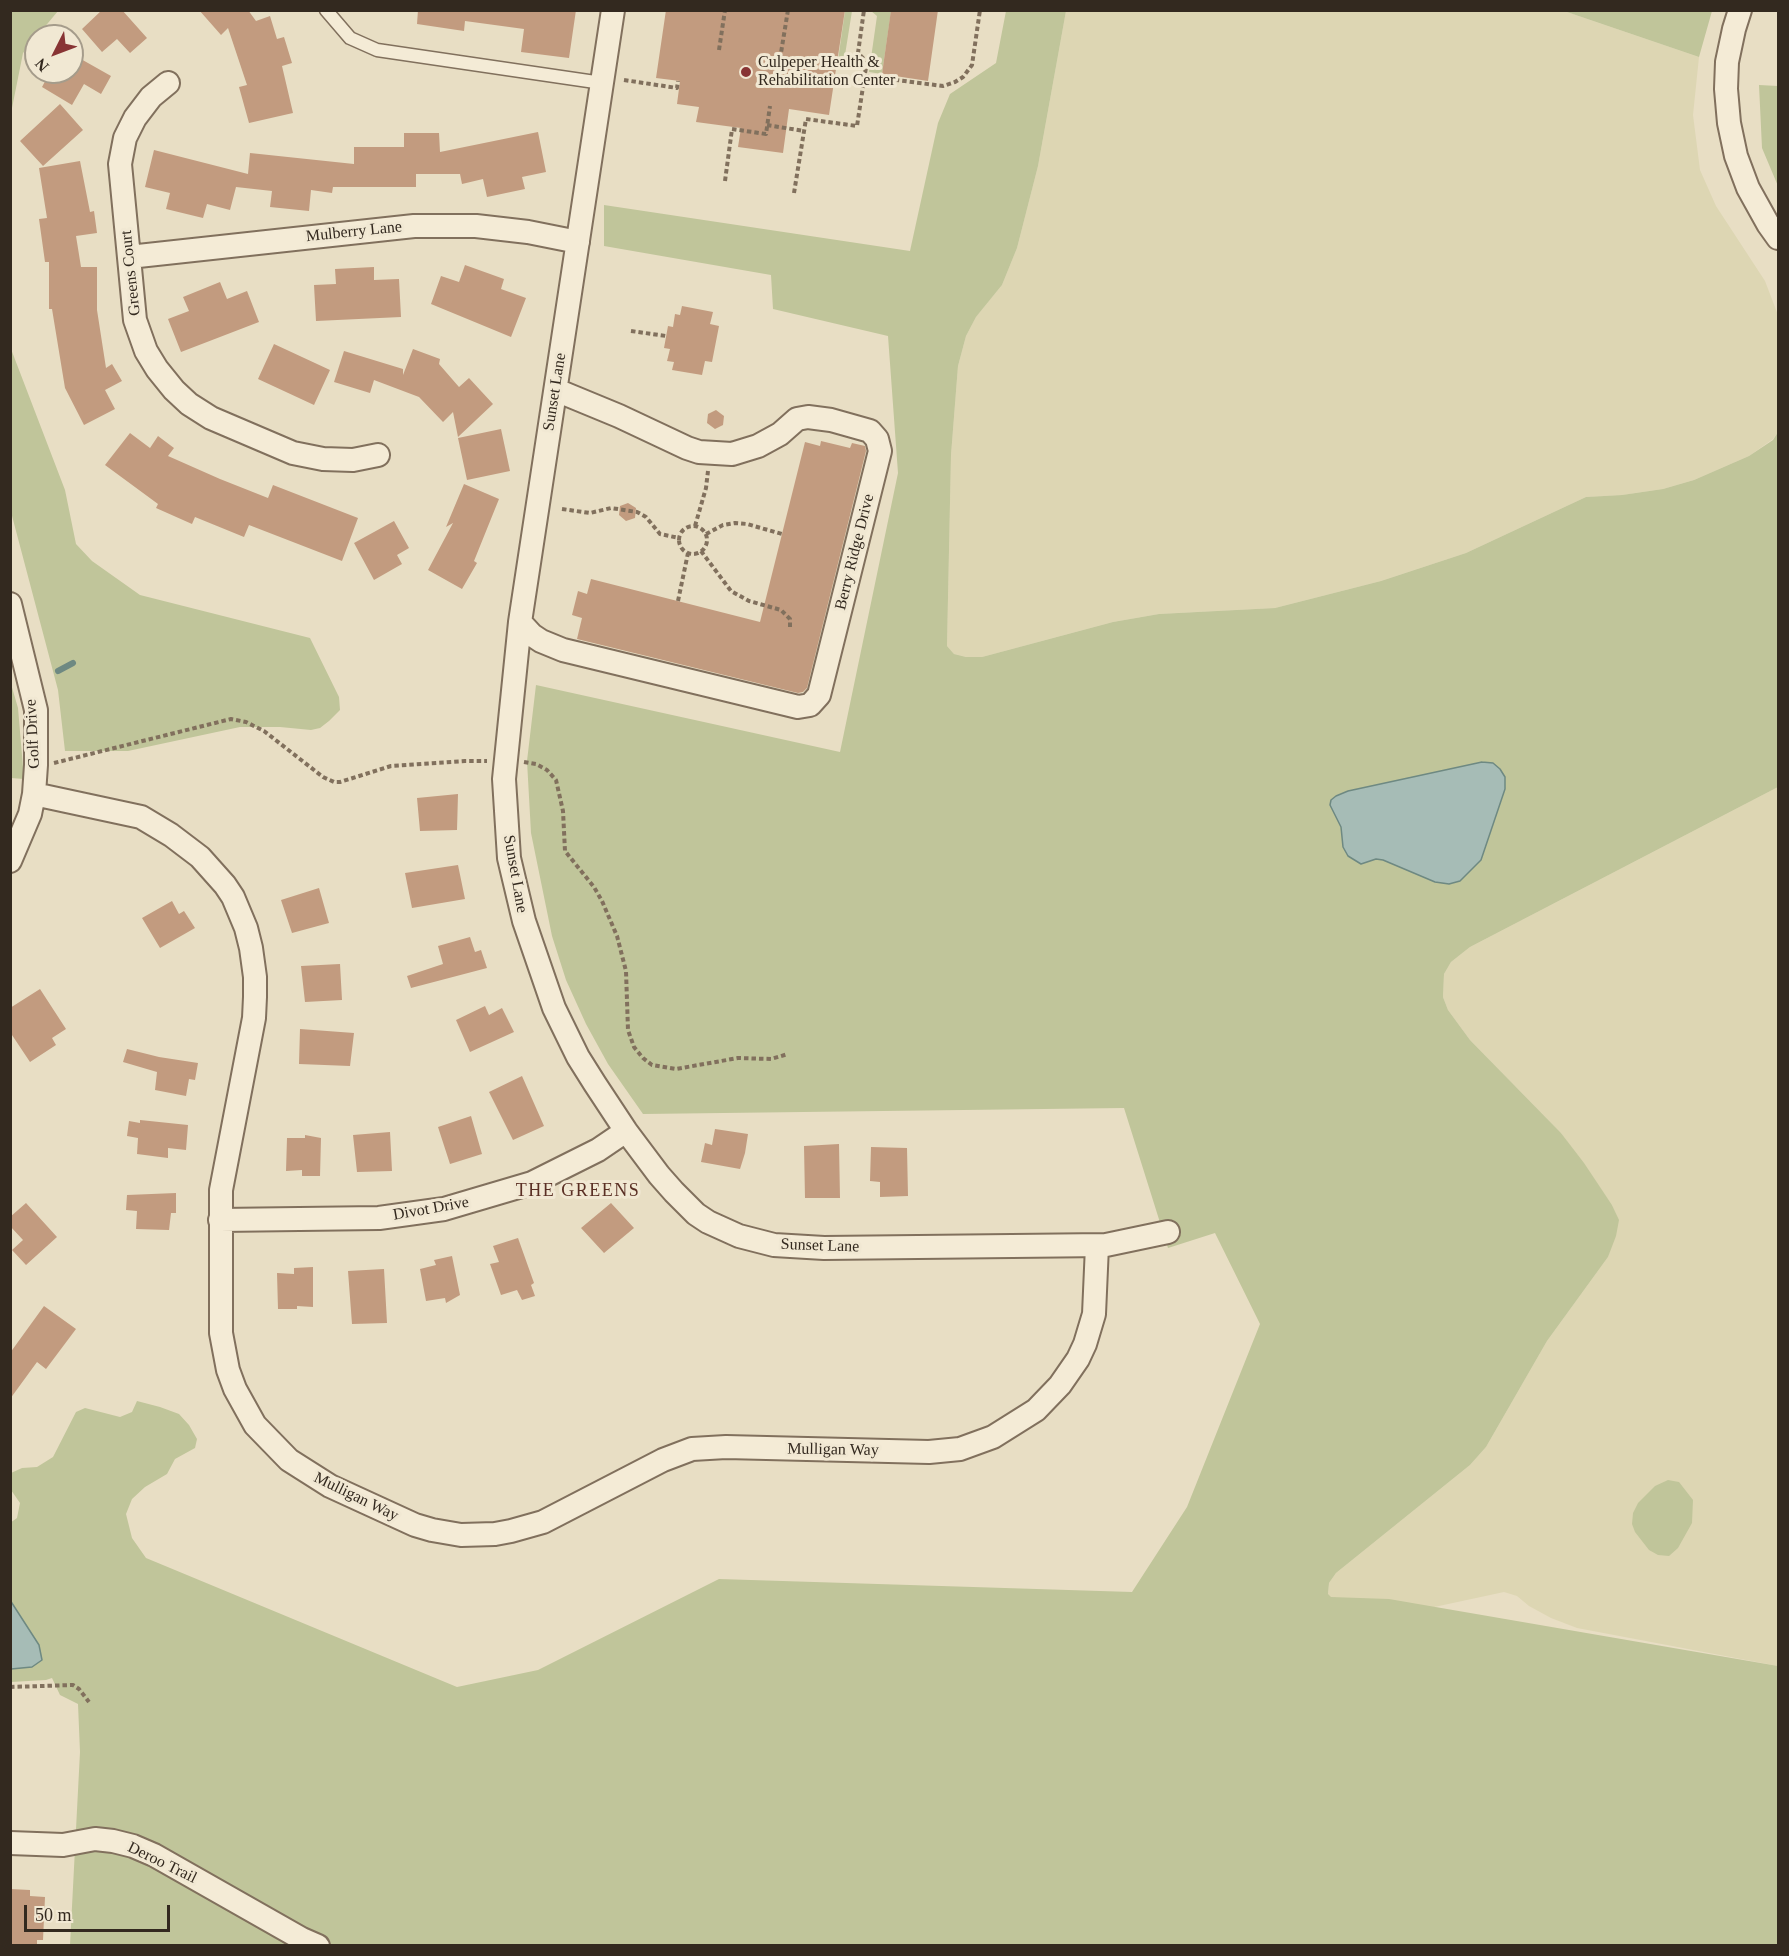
<!DOCTYPE html>
<html>
<head>
<meta charset="utf-8">
<style>
  body { margin:0 }
  #map { position:relative; width:1789px; height:1956px; overflow:hidden; background:#e8dec4; font-family:Georgia,serif }
  canvas { display:block }
  .frame { position:absolute; inset:0; border:12px solid #33291f; pointer-events:none }
  .north { position:absolute; left:24px; top:24px; width:60px; height:60px; box-sizing:border-box; background:#f1e8d3; border:2px solid #a59c8b; border-radius:50%; rotate:228deg; font-size:16px; font-weight:700; line-height:24px; text-align:center; color:#33291f }
  .north::after { content:''; display:block; margin:auto; width:21px; height:27px; background:#883434; clip-path:polygon(50% 0,100% 100%,50% 72%,0 100%) }
  .scale { position:absolute; left:24px; top:1905px; width:146px; height:27px; box-sizing:border-box; border:3px solid #33291f; border-top:0; padding-left:8px; font-size:18px; line-height:21px; white-space:nowrap; color:#33291f; -webkit-text-stroke:4px #f1e8d3; paint-order:stroke }
</style>
</head>
<body>
<div id="map">
<canvas width="1789" height="1956"></canvas>
<div class="frame"></div>
<div class="north">N</div>
<div class="scale">50 m</div>
</div>
<script>
const ctx = document.querySelector('canvas').getContext('2d');
ctx.lineJoin = 'round';
function fillPath(path, color) { ctx.fillStyle = color; ctx.fill(path, 'evenodd'); }
const poly = rows => new Path2D(rows.map(r => 'M' + r).join(''));
function stroke(path, color, width, dash) { ctx.strokeStyle = color; ctx.lineWidth = width; ctx.lineCap = dash ? 'butt' : 'round'; ctx.setLineDash(dash || []); ctx.stroke(path); }
function write(font, color, halo, rows, align = 'center') {
  ctx.font = font + ' Georgia,serif'; ctx.lineWidth = 6; ctx.setLineDash([]); ctx.textBaseline = 'middle'; ctx.strokeStyle = halo; ctx.fillStyle = color; for (const [text, x, y, turn = 0] of rows) {
    ctx.save(); ctx.translate(x, y); ctx.rotate((+turn || 0) * Math.PI / 180); ctx.textAlign = isNaN(turn) ? turn : align; if (halo) ctx.strokeText(text, 0, 0); ctx.fillText(text, 0, 0); ctx.restore();
  }
}
fillPath(poly([
  [1066,11,1564,11,1699,57,1693,115,1700,170,1716,206,1765,281,1778,315,1778,432,1773,439,1749,456,1694,480,1663,489,1622,495,1586,497,1466,553,1381,581,1275,608,1159,614,1113,622,982,657,966,657,954,654,947,646,951,455,958,366,966,336,976,317,1002,285,1017,248,1038,166],
  [1778,787,1778,1666,1577,1628,1551,1618,1529,1606,1517,1596,1504,1592,1425,1609,1338,1606,1328,1595,1329,1583,1336,1573,1470,1465,1486,1447,1547,1341,1608,1257,1618,1220,1612,1205,1561,1133,1470,1040,1448,1010,1443,997,1444,974,1451,962,1470,947]
]), '#ddd6b3');
fillPath(poly([
  [11,10,58,11,23,53,11,113],
  [845,11,852,11,845,55,860,60,862,63,863,70,837,67],
  [871,11,891,11,882,74,869,72,877,16],
  [1006,11,1066,11,1038,166,1017,248,1002,285,976,317,966,336,958,366,951,455,947,646,954,654,966,657,982,657,1113,622,1159,614,1275,608,1381,581,1466,553,1586,497,1622,495,1663,489,1694,480,1749,456,1773,440,1778,432,1778,787,1470,947,1451,962,1444,974,1443,997,1448,1010,1470,1040,1561,1133,1584,1163,1612,1205,1619,1220,1616,1236,1608,1257,1547,1341,1486,1447,1470,1465,1336,1573,1329,1583,1328,1594,1331,1597,1389,1599,1778,1666,1778,1945,70,1945,80,1752,78,1704,60,1695,52,1678,46,1680,11,1682,10,1523,17,1518,20,1503,11,1490,11,1473,22,1468,37,1467,53,1457,76,1412,85,1408,120,1417,132,1412,137,1401,160,1407,179,1414,189,1425,197,1439,195,1448,175,1459,167,1474,145,1487,132,1499,126,1514,132,1538,146,1558,457,1687,538,1670,719,1579,1132,1592,1187,1507,1260,1324,1215,1233,1168,1248,1124,1108,643,1114,608,1064,586,1024,566,980,552,936,531,833,527,761,536,685,840,752,898,473,888,336,773,309,771,275,604,246,604,205,910,251,938,123,950,94,996,63],
  [1564,11,1712,10,1712,11,1699,57],
  [1759,85,1778,86,1778,186,1762,148],
  [11,349,65,490,76,544,92,561,140,595,310,638,339,697,340,710,329,721,320,728,311,730,280,727,240,727,128,751,65,751,58,690,11,512],
  [11,684,18,708,24,779,11,778],
  [1668,1480,1679,1482,1693,1500,1692,1523,1678,1548,1669,1556,1658,1555,1649,1550,1635,1532,1632,1524,1633,1513,1638,1503,1655,1486]
]), '#c0c59a');
const water = poly([
  [1482,762,1493,763,1500,769,1505,777,1505,789,1481,860,1460,881,1449,884,1435,882,1383,860,1376,859,1361,864,1348,856,1343,847,1341,827,1330,805,1331,800,1336,796,1348,791,1482,762],
  [10,1600,39,1645,42,1660,32,1667,11,1669,10,1600]
]);
fillPath(water, '#a6bcb6');
stroke(water, '#6e8982', 1.5);
stroke(poly([
  [58,671,73,663]
]), '#6e8982', 6);
fillPath(poly([
  [102,10,122,10,147,38,130,53,117,39,102,52,82,29],
  [199,10,248,10,256,21,270,16,277,39,284,37,292,63,282,66,293,113,249,123,239,87,247,85,228,28,221,35],
  [418,10,576,10,569,58,521,52,524,29,465,21,464,31,417,24],
  [666,10,845,10,829,115,789,109,783,153,738,147,741,128,696,122,699,107,677,104,680,81,656,78],
  [891,10,938,10,928,81,882,74],
  [72,54,111,76,101,94,84,84,72,105,42,87,50,72,72,72],
  [60,104,83,130,43,166,20,141],
  [538,132,546,172,522,177,525,189,487,197,483,179,462,184,460,174,416,174,416,187,333,187,332,193,311,190,309,211,270,207,272,191,236,187,230,210,207,204,203,218,166,209,170,193,145,187,154,150,248,174,250,153,354,164,354,147,404,147,404,133,439,133,440,152],
  [80,161,90,212,94,211,97,233,76,236,81,267,97,267,97,310,106,368,112,364,122,381,105,390,115,409,84,425,65,388,52,309,49,309,49,262,45,262,39,219,47,218,39,168],
  [465,265,504,279,501,289,526,298,511,337,431,304,441,276,459,282],
  [374,267,374,280,399,279,401,317,316,321,314,285,336,284,335,269],
  [220,282,227,299,247,291,259,322,181,352,168,319,189,311,183,297],
  [682,306,713,312,710,324,719,326,712,362,705,361,702,375,672,370,674,362,667,361,670,349,664,348,668,326,673,327,675,314,680,315],
  [274,344,330,370,314,405,258,379],
  [413,349,440,359,439,364,459,387,469,378,493,404,458,437,453,412,443,422,419,397,374,380,370,393,334,382,344,351,403,369,403,375],
  [716,410,724,416,723,425,715,429,707,423,708,414],
  [501,429,510,471,467,480,458,438],
  [130,433,150,448,158,436,174,448,168,456,220,479,268,498,273,485,358,518,342,561,249,525,244,537,195,517,192,524,156,508,158,504,105,465],
  [821,441,850,448,852,443,865,446,866,451,807,688,803,692,798,693,577,639,582,618,572,615,578,591,587,594,591,579,760,622,805,442,820,446],
  [464,484,499,499,474,561,477,563,462,589,428,570,453,523,446,527],
  [628,503,636,508,635,518,626,521,619,515,620,506],
  [394,521,409,548,397,555,402,564,374,580,354,543],
  [458,794,457,830,420,831,417,798],
  [458,865,465,899,412,908,405,873],
  [319,888,329,923,292,933,281,900],
  [172,901,179,914,184,911,195,928,160,948,142,918],
  [470,937,475,952,481,950,487,968,411,988,407,976,443,964,438,946],
  [340,964,342,1000,305,1002,301,966],
  [40,989,66,1029,52,1038,56,1045,30,1062,10,1032,10,1008],
  [485,1006,489,1015,502,1008,514,1032,470,1052,456,1020],
  [300,1029,354,1033,350,1066,299,1064],
  [127,1049,159,1057,198,1063,195,1080,189,1079,186,1096,155,1090,157,1072,123,1062],
  [522,1076,544,1126,513,1140,489,1092],
  [471,1116,482,1154,450,1164,438,1127],
  [140,1120,188,1125,186,1150,168,1148,168,1158,137,1154,138,1138,127,1136,129,1121,140,1123],
  [715,1129,748,1134,745,1153,740,1169,701,1162,705,1143,712,1145],
  [390,1132,392,1171,357,1172,353,1135],
  [305,1135,321,1138,320,1176,302,1176,302,1170,286,1171,287,1138,305,1138],
  [839,1144,840,1198,805,1198,804,1146],
  [871,1147,907,1148,908,1196,880,1197,880,1182,870,1181],
  [176,1193,176,1213,171,1213,169,1230,136,1229,137,1211,126,1210,127,1195],
  [26,1203,57,1237,26,1265,12,1250,23,1240,10,1226,10,1217],
  [611,1203,634,1228,604,1253,581,1228],
  [518,1238,534,1283,531,1285,535,1296,522,1300,517,1290,501,1295,490,1264,499,1262,493,1246],
  [452,1256,460,1295,446,1303,445,1298,426,1301,420,1269,436,1265,434,1260],
  [313,1267,313,1307,297,1306,297,1309,278,1309,277,1273,294,1274,294,1268],
  [384,1269,387,1323,352,1324,348,1271],
  [44,1306,76,1329,46,1369,37,1362,10,1399,10,1353],
  [10,1889,30,1890,30,1896,45,1897,43,1940,37,1940,37,1946,10,1946]
]), '#c29b7f');
const service = poly([
  [326,10,350,38,377,50,602,83]
]);
const minor = poly([
  [613,10,520,622,504,779,509,858,524,921,554,1008,578,1057,595,1084,626,1131,659,1175,674,1192,696,1214,708,1222,739,1236,774,1245,824,1248,1106,1245,1168,1232],
  [1740,10,1734,29,1727,62,1726,89,1729,123,1736,156,1748,188,1768,224,1778,238],
  [168,83,151,97,135,118,125,138,120,164,135,320,146,351,157,369,174,390,189,404,211,418,293,453,323,459,353,460,378,455],
  [129,257,414,226,476,226,528,232,578,242],
  [10,604,36,710,36,765,34,794,30,814,10,861],
  [520,622,532,635,541,641,563,650,798,707,810,705,819,695,880,451,877,439,870,431,831,420,808,417,797,419,780,434,758,446,732,454,699,452,687,448,619,416,556,390],
  [34,794,141,817,171,835,200,857,225,885,233,897,246,928,251,948,255,977,255,997,254,1018,221,1190,221,1333,228,1370,235,1389,255,1425,289,1460,330,1486,415,1525,432,1530,461,1535,495,1534,511,1531,543,1522,663,1460,692,1449,726,1447,929,1452,960,1449,993,1437,1036,1410,1060,1385,1078,1359,1085,1344,1094,1314,1097,1246],
  [220,1220,379,1218,444,1209,532,1183,598,1150,626,1131],
  [10,1843,63,1845,95,1839,113,1841,133,1846,154,1855,302,1939,318,1946]
]);
stroke(service, '#81705d', 15);
stroke(minor, '#81705d', 26);
stroke(poly([
  [719,50,725,10],
  [780,59,788,10],
  [865,76,943,86,955,82,963,77,972,65,980,10],
  [624,80,677,88,678,81],
  [767,125,804,131],
  [725,181,732,129,766,134,770,106],
  [794,193,806,119,857,126,866,67,864,59,858,53,864,10],
  [631,331,666,336],
  [562,509,590,513,611,508,637,512,646,517,660,534,679,538],
  [695,526,706,488,708,471],
  '679 540a14 14 0 1 1 28 0a14 14 0 1 1-28 0Z',
  [706,534,723,525,735,523,747,524,782,534],
  [701,551,731,591,749,601,781,610,790,619,790,629],
  [678,601,688,553],
  [524,762,536,764,547,770,556,780,563,811,565,851,594,887,602,901,617,936,626,971,628,1030,634,1047,643,1058,652,1065,676,1069,738,1058,771,1059,788,1054],
  [54,763,231,719,246,722,264,731,323,777,334,782,340,782,391,766,465,761,487,761],
  [10,1687,73,1685,79,1689,89,1702]
]), '#81705d', 4, [4.5, 3]);
stroke(service, '#f4ebd6', 12);
stroke(minor, '#f4ebd6', 22);
for (const [x, y, r, color] of [
  [746,72,6,"#883434"]
]) { const dot = new Path2D(); dot.arc(x, y, r, 0, 2 * Math.PI); ctx.fillStyle = color; ctx.fill(dot); stroke(dot, '#f1e8d3', 2); }
write('16px', '#33291f', '#f1e8d3', [
  ["Culpeper Health &",758,63],
  ["Rehabilitation Center",758,81]
], 'left');
write('16px', '#33291f', '#f1e8d3', [
  ["Mulberry Lane",354,232,-6],
  ["Greens Court",131,273,-96],
  ["Sunset Lane",555,392,-81],
  ["Berry Ridge Drive",855,552,-76],
  ["Golf Drive",33,734,-93],
  ["Sunset Lane",515,874,80],
  ["Divot Drive",431,1209,-10],
  ["Sunset Lane",820,1246,2],
  ["Mulligan Way",833,1450,1],
  ["Mulligan Way",356,1497,26],
  ["Deroo Trail",162,1863,26]
]);
ctx.letterSpacing = '1.5px';
write('18px', '#5a2f24', '#f1e8d3', [
  ["THE GREENS",578,1191]
]);
ctx.letterSpacing = '0px';
</script>
</body>
</html>
